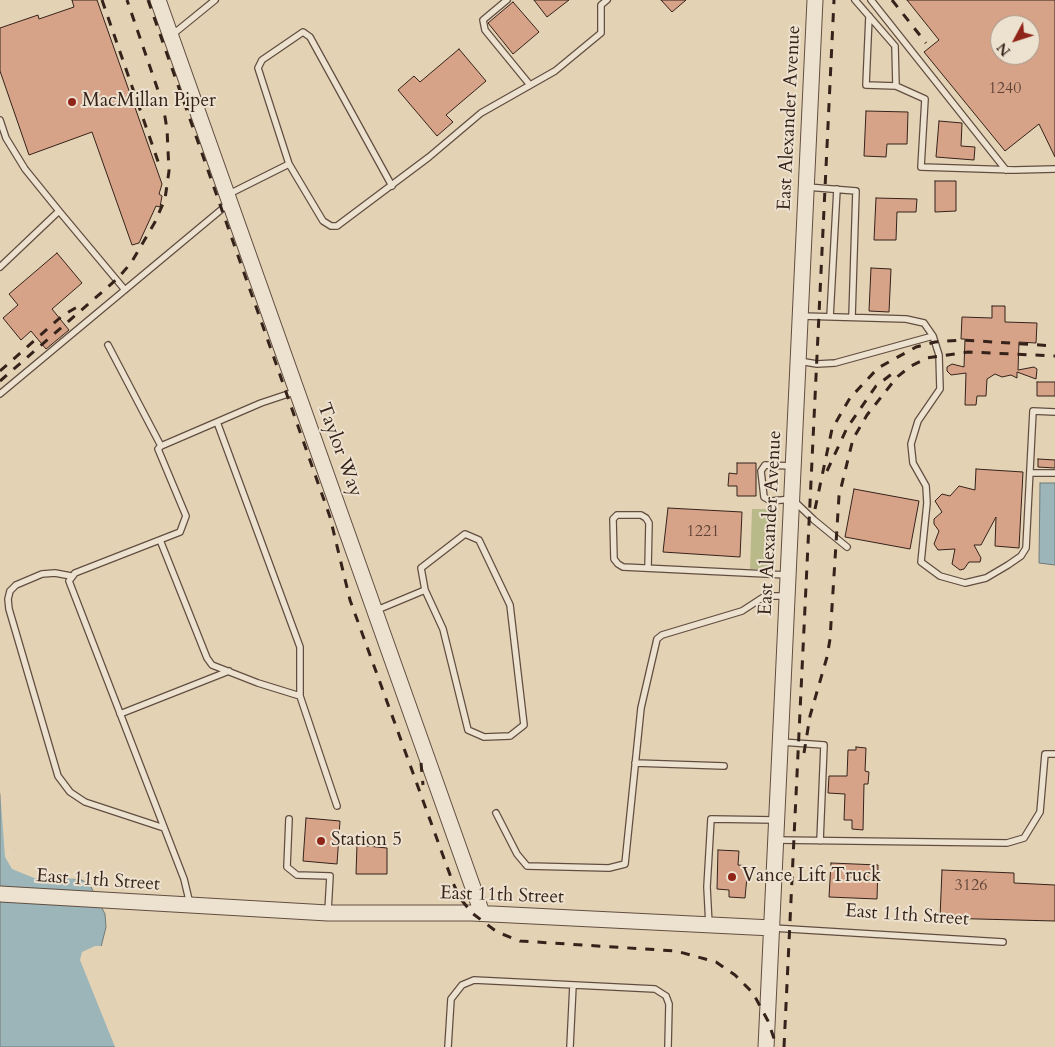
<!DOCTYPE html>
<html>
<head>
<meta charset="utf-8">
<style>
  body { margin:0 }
  #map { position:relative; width:1055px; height:1047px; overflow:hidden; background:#e4d2b5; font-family:Cardo,serif }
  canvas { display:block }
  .north { position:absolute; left:990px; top:15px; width:50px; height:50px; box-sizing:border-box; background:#ede2cf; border:1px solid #a39587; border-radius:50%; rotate:230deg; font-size:14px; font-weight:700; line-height:20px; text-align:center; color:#35221a }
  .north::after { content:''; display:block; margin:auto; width:18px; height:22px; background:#8f2418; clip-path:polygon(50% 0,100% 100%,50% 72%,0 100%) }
</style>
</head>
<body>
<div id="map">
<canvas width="1055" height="1047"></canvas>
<div class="north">N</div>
</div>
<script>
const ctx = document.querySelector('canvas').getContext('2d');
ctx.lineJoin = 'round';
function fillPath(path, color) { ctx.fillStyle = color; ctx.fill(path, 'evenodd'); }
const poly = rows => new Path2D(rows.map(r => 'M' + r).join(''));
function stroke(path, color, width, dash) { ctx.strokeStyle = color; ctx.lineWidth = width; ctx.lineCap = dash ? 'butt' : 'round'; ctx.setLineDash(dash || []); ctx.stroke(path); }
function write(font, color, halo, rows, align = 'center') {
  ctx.font = font + ' Cardo,serif'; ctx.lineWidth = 4; ctx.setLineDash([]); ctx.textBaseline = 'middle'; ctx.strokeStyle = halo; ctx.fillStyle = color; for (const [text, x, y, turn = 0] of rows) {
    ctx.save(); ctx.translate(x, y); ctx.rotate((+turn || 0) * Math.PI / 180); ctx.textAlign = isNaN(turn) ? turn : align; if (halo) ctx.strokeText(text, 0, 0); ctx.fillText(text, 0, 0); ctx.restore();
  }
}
fillPath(poly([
  [752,509,775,509,773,569,750,569]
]), '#b9ba8a');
const water = poly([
  [1040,483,1055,483,1055,565,1039,563,1040,483],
  [0,793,10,846,27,867,44,874,82,880,91,887,105,914,106,927,97,963,130,1047,0,1047,0,793]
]);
fillPath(water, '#9bb5b9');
stroke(water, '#727a79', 1);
fillPath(poly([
  [0,790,4,794,11,816,13,849,29,865,39,870,84,879,34,878,12,869,5,857],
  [95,946,103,946,100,963,132,1047,115,1047,80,960,82,952]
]), '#e4d2b5');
const building = poly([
  [72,0,97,0,162,184,159,194,162,196,160,207,156,206,139,243,132,245,92,132,29,155,0,71,0,28,38,15,39,19,74,7,72,0],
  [534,0,569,0,547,17,534,0],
  [661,0,686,0,672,12,661,0],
  [907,0,1055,0,1055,157,1039,124,1005,151,924,52,939,40,907,0],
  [1000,25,1030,25,1030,55,1000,55,1000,25],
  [513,2,539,32,513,54,488,23,513,2],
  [459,49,486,81,446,115,453,122,437,136,398,90,414,76,420,82,459,49],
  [866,111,908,112,907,144,887,144,886,157,864,156,866,111],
  [939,121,962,123,961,146,975,147,974,160,936,157,939,121],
  [935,181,956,181,956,211,935,212,935,181],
  [876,198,917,199,916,212,897,212,896,240,874,240,876,198],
  [57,253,82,283,52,309,69,330,46,349,31,331,21,340,3,318,18,305,9,294,57,253],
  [871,268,891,269,889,312,869,311,871,268],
  [992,306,1005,306,1005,322,1037,323,1036,343,1019,342,1018,370,1034,367,1037,369,1036,379,1017,372,1017,378,1011,375,1002,377,995,374,987,379,986,396,977,396,976,405,965,405,966,373,951,375,947,371,947,367,952,364,964,367,965,339,961,339,962,317,992,318,992,306],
  [1037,382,1055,382,1055,396,1037,396,1037,382],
  [1038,459,1055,460,1055,468,1038,467,1038,459],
  [737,463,756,463,756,496,737,496,737,486,728,486,729,473,737,474,737,463],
  [976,469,1023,472,1019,548,995,546,996,517,981,545,974,545,981,558,980,562,969,562,964,569,960,570,952,564,955,549,938,550,934,544,939,531,934,524,934,519,942,512,935,501,942,494,950,496,959,486,975,490,976,469],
  [854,489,919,501,910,549,845,537,854,489],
  [668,508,742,512,740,557,663,552,668,508],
  [856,747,866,748,865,771,869,772,868,784,864,784,863,830,852,829,852,820,844,820,845,794,828,793,829,776,847,776,848,750,856,750,856,747],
  [306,818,340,821,337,864,303,861,306,818],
  [357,845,387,848,387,874,356,874,357,845],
  [718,850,739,851,738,865,748,866,745,898,729,897,729,890,717,889,718,850],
  [831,863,878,865,877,899,829,897,831,863],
  [942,870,1014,873,1014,883,1055,885,1055,921,940,918,942,870]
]);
fillPath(building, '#d7a388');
stroke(building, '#35221a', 1);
const service = poly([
  [507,0,483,20,485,30,530,85],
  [855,0,895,46,896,86,925,99,921,167,1015,170,1055,169],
  [871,0,1006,170],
  [869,16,866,85,896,86],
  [172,35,215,0],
  [0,120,6,138,25,169,59,211],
  [289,164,258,68,262,60,303,32,310,37,392,186],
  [807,187,856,191,852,317],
  [229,194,289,164,323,221,331,226,337,226,429,157,481,113,555,71,601,33,601,5,607,0],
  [0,267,59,211,125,290],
  [801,316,906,319,924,323,933,336,939,355,940,389,918,421,911,444,913,463,926,486,927,503,921,562,940,576,965,583,986,578,1008,565,1021,556,1026,548,1033,411,1055,412],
  [830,317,837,189],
  [108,345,161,446],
  [799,361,817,364,835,363,933,336],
  [0,394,228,204],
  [217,422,300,647,300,696,337,806],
  [792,466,765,465,761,471,764,497,771,501,792,499,814,520,847,547],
  [1030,473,1055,473],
  [160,540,207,658,212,665,258,683,300,696],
  [648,568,649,523,646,518,641,515,617,515,613,519,614,559,618,564,623,567,787,575],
  [71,576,55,573,42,574,16,585,10,591,8,599,9,609,58,776,70,792,85,802,164,828],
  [377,610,425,590,443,629,468,730,484,737,510,736,524,725,510,605,479,540,465,534,421,568,425,590],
  [120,714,229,671],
  [781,742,824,745,820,841],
  [635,763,724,766],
  [496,813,517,854,527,866,609,868,625,864,641,708,657,639,662,635,742,611,765,596,786,596],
  [289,819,287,867,297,875,330,876,328,911],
  [776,840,1007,843,1024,838,1040,812,1045,754,1055,754],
  [190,904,184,879,69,581,75,573,180,532,186,516,158,449,161,446,261,403,297,391],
  [709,925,707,887,711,819,776,820],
  [773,928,1003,942],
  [448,1047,451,999,462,985,474,980,655,989,666,996,669,1004,668,1047],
  [570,1047,573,985]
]);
const tertiary = poly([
  [158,0,482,913],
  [0,894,328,913,472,913,772,928],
  [766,1047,815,0]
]);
stroke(service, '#614e41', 8);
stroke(tertiary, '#614e41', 17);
stroke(service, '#ede2cf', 5.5);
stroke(tertiary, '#ede2cf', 15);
stroke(poly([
  [102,0,161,170],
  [148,0,330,517,350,600,453,883,460,898,472,913,497,932,520,941,676,951,716,962,735,975,753,993,768,1021,777,1047],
  [892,0,926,43],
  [0,371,62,316,77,307],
  [0,381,117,279,131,263,155,222,165,199,169,171,167,129,163,105,127,0],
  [827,471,847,428,876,386,897,370],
  [815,509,832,429,850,398,878,368,916,347,935,342,962,340,1055,346],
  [804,753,810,716,827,657,830,639,839,496,853,439,867,415,897,377,911,366,927,358,968,352,1055,356],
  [421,763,423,785],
  [784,1047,834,0]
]), '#35221a', 3, [9, 9]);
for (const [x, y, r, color] of [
  [72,102,5,"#8f2418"],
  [321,841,5,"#8f2418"],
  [732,877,5,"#8f2418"]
]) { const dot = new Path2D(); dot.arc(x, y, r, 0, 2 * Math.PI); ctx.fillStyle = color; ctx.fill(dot); stroke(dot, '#ede2cf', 2); }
write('16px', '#5e4236', null, [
  ["1240",1005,89],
  ["1221",703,532],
  ["3126",971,886]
]);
write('19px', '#35221a', '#ede2cf', [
  ["MacMillan Piper",82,102],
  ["Station 5",331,841],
  ["Vance Lift Truck",742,877]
], 'left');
write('19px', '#35221a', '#ede2cf', [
  ["East Alexander Avenue",790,118,-87],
  ["Taylor Way",339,450,70],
  ["East Alexander Avenue",771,523,-87],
  ["East 11th Street",98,881,4],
  ["East 11th Street",502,896,2],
  ["East 11th Street",907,916,4]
]);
</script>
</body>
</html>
